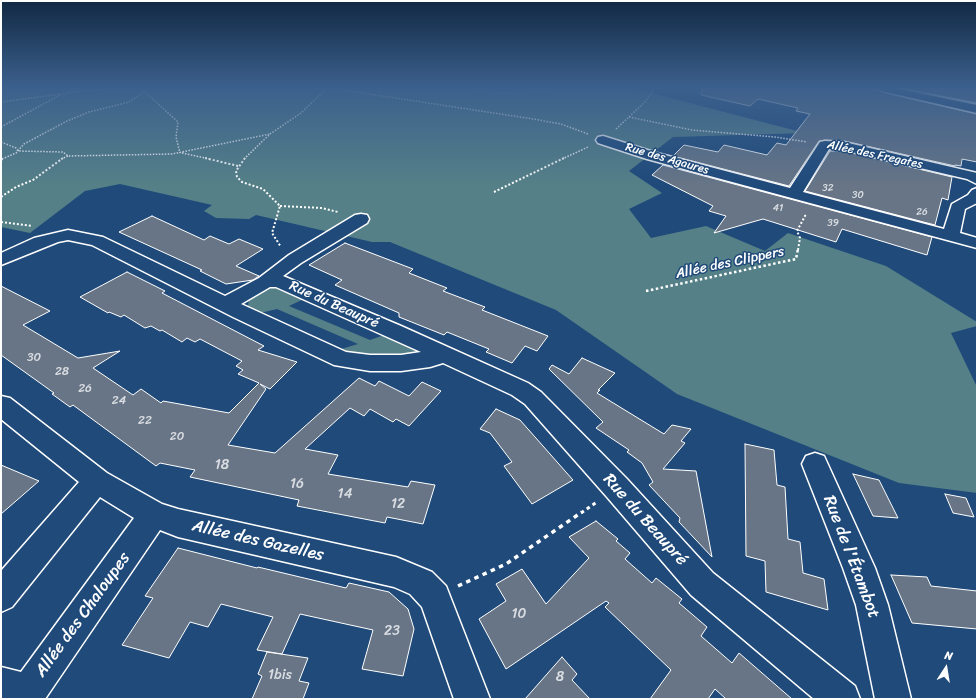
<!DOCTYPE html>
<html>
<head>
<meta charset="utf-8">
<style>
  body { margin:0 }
  #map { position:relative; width:978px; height:700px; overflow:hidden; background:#1f4a7a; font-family:Sriracha,sans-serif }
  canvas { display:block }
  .frame { position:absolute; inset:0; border:2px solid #fff; pointer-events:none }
  .north { position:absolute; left:926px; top:648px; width:40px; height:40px; -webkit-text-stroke:3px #1f4a7a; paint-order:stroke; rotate:12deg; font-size:11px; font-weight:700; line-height:16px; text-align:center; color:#fff }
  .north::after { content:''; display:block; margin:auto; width:14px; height:18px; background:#fff; clip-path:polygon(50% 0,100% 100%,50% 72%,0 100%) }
</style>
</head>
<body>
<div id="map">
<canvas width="978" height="700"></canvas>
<div class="frame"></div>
<div class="north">N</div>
</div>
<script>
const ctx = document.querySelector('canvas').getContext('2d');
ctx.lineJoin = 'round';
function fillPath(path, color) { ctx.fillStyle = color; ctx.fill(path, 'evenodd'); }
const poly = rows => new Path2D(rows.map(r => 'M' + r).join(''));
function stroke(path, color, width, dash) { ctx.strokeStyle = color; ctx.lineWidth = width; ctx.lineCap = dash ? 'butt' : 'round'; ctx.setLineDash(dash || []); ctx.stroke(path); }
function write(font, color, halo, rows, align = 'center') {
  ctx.font = font + ' Sriracha,sans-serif'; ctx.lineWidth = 3; ctx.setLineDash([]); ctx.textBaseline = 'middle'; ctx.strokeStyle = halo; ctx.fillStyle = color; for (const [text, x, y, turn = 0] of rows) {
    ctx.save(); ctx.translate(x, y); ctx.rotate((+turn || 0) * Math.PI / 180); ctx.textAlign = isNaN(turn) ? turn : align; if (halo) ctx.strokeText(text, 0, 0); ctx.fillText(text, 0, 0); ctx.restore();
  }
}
fillPath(poly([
  [1,88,632,88,805,133,673,137,629,171,662,193,629,209,651,238,706,226,765,251,788,233,886,266,977,322,977,326,951,333,977,387,977,493,899,483,677,394,556,310,390,242,372,242,256,215,249,219,216,218,204,211,212,205,120,184,85,191,30,233,1,227],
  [271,288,278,288,306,298,289,306,370,340,390,333,414,346,415,352,411,356,368,358,338,350,358,344,277,309,260,313,248,306,249,299,255,294]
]), '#558087');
const water = poly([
  [472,88,554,88,499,94,472,88]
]);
fillPath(water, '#4473a0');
stroke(water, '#8fabc6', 1);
const building = poly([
  [702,88,875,88,882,92,977,114,977,162,962,159,961,166,955,165,955,166,844,141,825,140,819,141,789,186,673,156,684,145,718,152,724,145,767,155,777,143,786,145,810,114,796,111,798,108,758,99,750,106,701,95,702,88],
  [900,88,977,88,977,103,900,88],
  [830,151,844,151,952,177,948,200,942,198,935,225,805,191,830,151],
  [663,165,932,237,927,255,842,229,836,242,763,219,714,233,726,216,709,211,713,206,652,175,663,165],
  [152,216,204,240,210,236,229,244,239,239,263,249,236,266,259,276,253,280,226,284,200,271,202,270,119,232,152,216],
  [345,243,413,269,409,273,447,288,443,291,485,307,482,310,548,336,537,351,525,346,512,363,486,352,489,349,447,332,444,335,399,317,399,313,335,285,342,280,309,265,345,243],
  [127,272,165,291,162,293,264,346,258,350,297,362,270,389,260,384,266,389,228,445,275,453,359,378,375,386,379,381,409,396,422,382,441,391,409,426,396,419,393,422,370,409,364,416,350,408,305,449,338,455,328,474,408,487,411,481,435,485,423,524,387,517,385,523,297,506,299,500,190,477,195,470,160,463,156,466,73,405,70,407,52,394,54,393,1,355,1,286,50,311,23,325,78,358,120,351,93,368,133,395,141,389,161,403,163,401,229,413,259,383,238,374,243,370,236,366,242,361,200,339,195,342,187,338,182,342,162,330,160,331,151,326,145,328,124,315,121,317,109,312,108,313,80,297,127,272],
  [582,358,615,373,598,390,600,390,597,393,664,434,672,425,691,429,681,441,685,443,663,469,696,471,712,557,679,522,680,518,649,485,653,482,642,463,627,452,629,450,596,428,603,422,549,369,552,365,569,374,582,358],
  [496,409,520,420,573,480,532,504,504,466,512,462,490,433,480,429,496,409],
  [745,444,774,450,777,485,785,487,788,539,800,542,803,573,824,579,828,610,766,592,765,561,746,556,745,444],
  [1,465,39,481,1,514,1,465],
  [853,474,879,480,898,518,873,516,853,474],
  [945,494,966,498,974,517,953,513,945,494],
  [596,521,618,539,616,541,630,553,625,559,652,583,656,578,682,599,679,603,707,627,701,636,732,663,739,653,792,699,726,699,715,689,708,699,650,699,671,670,605,607,609,603,606,601,506,669,479,619,506,601,496,584,522,569,546,604,589,558,569,537,596,521],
  [178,548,257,568,258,567,346,588,349,583,389,592,408,609,414,629,403,676,362,669,373,630,300,614,282,654,257,650,273,617,221,604,208,627,190,622,169,658,122,645,153,598,145,596,178,548],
  [891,575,927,577,931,586,977,591,977,629,912,623,891,575],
  [267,652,308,658,299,681,309,683,303,699,252,699,262,676,258,674,267,652],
  [562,657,577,674,572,680,590,699,525,699,562,657]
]);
fillPath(building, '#677586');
stroke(building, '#fff', 1);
const minor = poly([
  [876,88,895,88,977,105,977,113,882,91,876,88],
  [603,136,657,153,790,188,820,142,825,141,844,142,977,173,977,184,967,179,844,150,829,149,803,192,944,229,952,204,968,195,972,190,977,188,977,203,965,209,960,233,977,238,977,248,647,159,598,143,596,140,598,137,603,136],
  [361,214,367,215,369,219,367,223,301,263,283,276,401,326,528,383,541,392,627,479,713,573,855,686,860,699,814,699,691,595,607,497,525,404,512,395,443,363,430,367,401,371,370,371,334,365,233,317,92,245,68,240,58,242,1,265,1,253,34,238,68,230,103,237,225,296,259,278,289,255,355,215,361,214],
  [270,287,276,287,421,352,401,355,370,355,346,352,241,304,270,287],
  [1,396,10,398,107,473,162,504,178,509,396,557,432,572,446,586,490,699,454,699,422,607,410,594,394,587,178,537,160,530,45,699,1,699,1,667,21,672,134,518,100,497,12,607,1,612,1,571,79,482,1,419,1,396],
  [815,453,824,456,875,568,888,605,911,699,875,699,856,605,843,568,802,464,806,456,815,453]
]);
stroke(minor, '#fff', 3);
stroke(poly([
  [141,88,178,122,176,137,180,153],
  [330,88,533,119,561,124,588,134],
  [68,92,76,88],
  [1,102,91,90,136,88],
  [629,117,692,130,775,137,807,142],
  [1,127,60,95],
  [616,129,645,102,655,88],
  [1,142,16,148,18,151,63,152,68,156,172,154,270,134],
  [182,153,210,159],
  [2,159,16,153,24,144,67,121,89,112,129,102,144,92],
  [61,159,68,156],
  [244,159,270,134,301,113,327,88],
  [562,159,588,147]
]), '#fff', 1.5, [1.5, 1.5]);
stroke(poly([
  [205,158,238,166],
  [245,158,236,171,237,177,242,182,263,189,280,206,272,233,281,247],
  [1,160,4,158],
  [494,192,564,158],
  [1,197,16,187,33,180,63,158],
  [280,206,322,208,338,212],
  [1,222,32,226],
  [798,250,800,238,797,231,806,214]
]), '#fff', 2, [2, 2]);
stroke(poly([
  [646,291,796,259,798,249]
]), '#fff', 2.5, [2.5, 2.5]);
stroke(poly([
  [581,513,597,502]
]), '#fff', 3, [3.5, 3.5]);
stroke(poly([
  [458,586,506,564,582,512]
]), '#fff', 3.5, [4.5, 4.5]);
fillPath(minor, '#1f4a7a');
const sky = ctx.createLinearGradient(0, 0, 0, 186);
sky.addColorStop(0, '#112943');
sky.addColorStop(0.47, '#3c608d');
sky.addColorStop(1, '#3c608d00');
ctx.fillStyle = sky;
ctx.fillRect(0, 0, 978, 186);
write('10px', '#d9dce1', null, [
  ["32",828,188],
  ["30",858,195],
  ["41",778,208],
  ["26",922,212],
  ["39",833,223]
]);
write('12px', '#fff', '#1f4a7a', [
  ["Allée des Fregates",875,155,12],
  ["Rue des Agaures",667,159,16]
]);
write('12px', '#d9dce1', null, [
  ["30",34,358],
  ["28",62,372],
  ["26",85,389],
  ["24",119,401],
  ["22",145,421],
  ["20",177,437]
]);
write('14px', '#fff', '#1f4a7a', [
  ["Allée des Clippers",730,263,-12],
  ["Rue du Beaupré",334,305,24]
]);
write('14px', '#d9dce1', null, [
  ["18",222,465],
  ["16",297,484],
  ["14",345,494],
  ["12",398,504],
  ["10",519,614],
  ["23",392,631],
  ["1bis",280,675],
  ["8",560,677]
]);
write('17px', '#fff', '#1f4a7a', [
  ["Rue du Beaupré",645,520,48],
  ["Allée des Gazelles",258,541,13],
  ["Rue de l'Étambot",851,557,69],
  ["Allée des Chaloupes",83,615,-54]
]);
</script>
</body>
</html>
